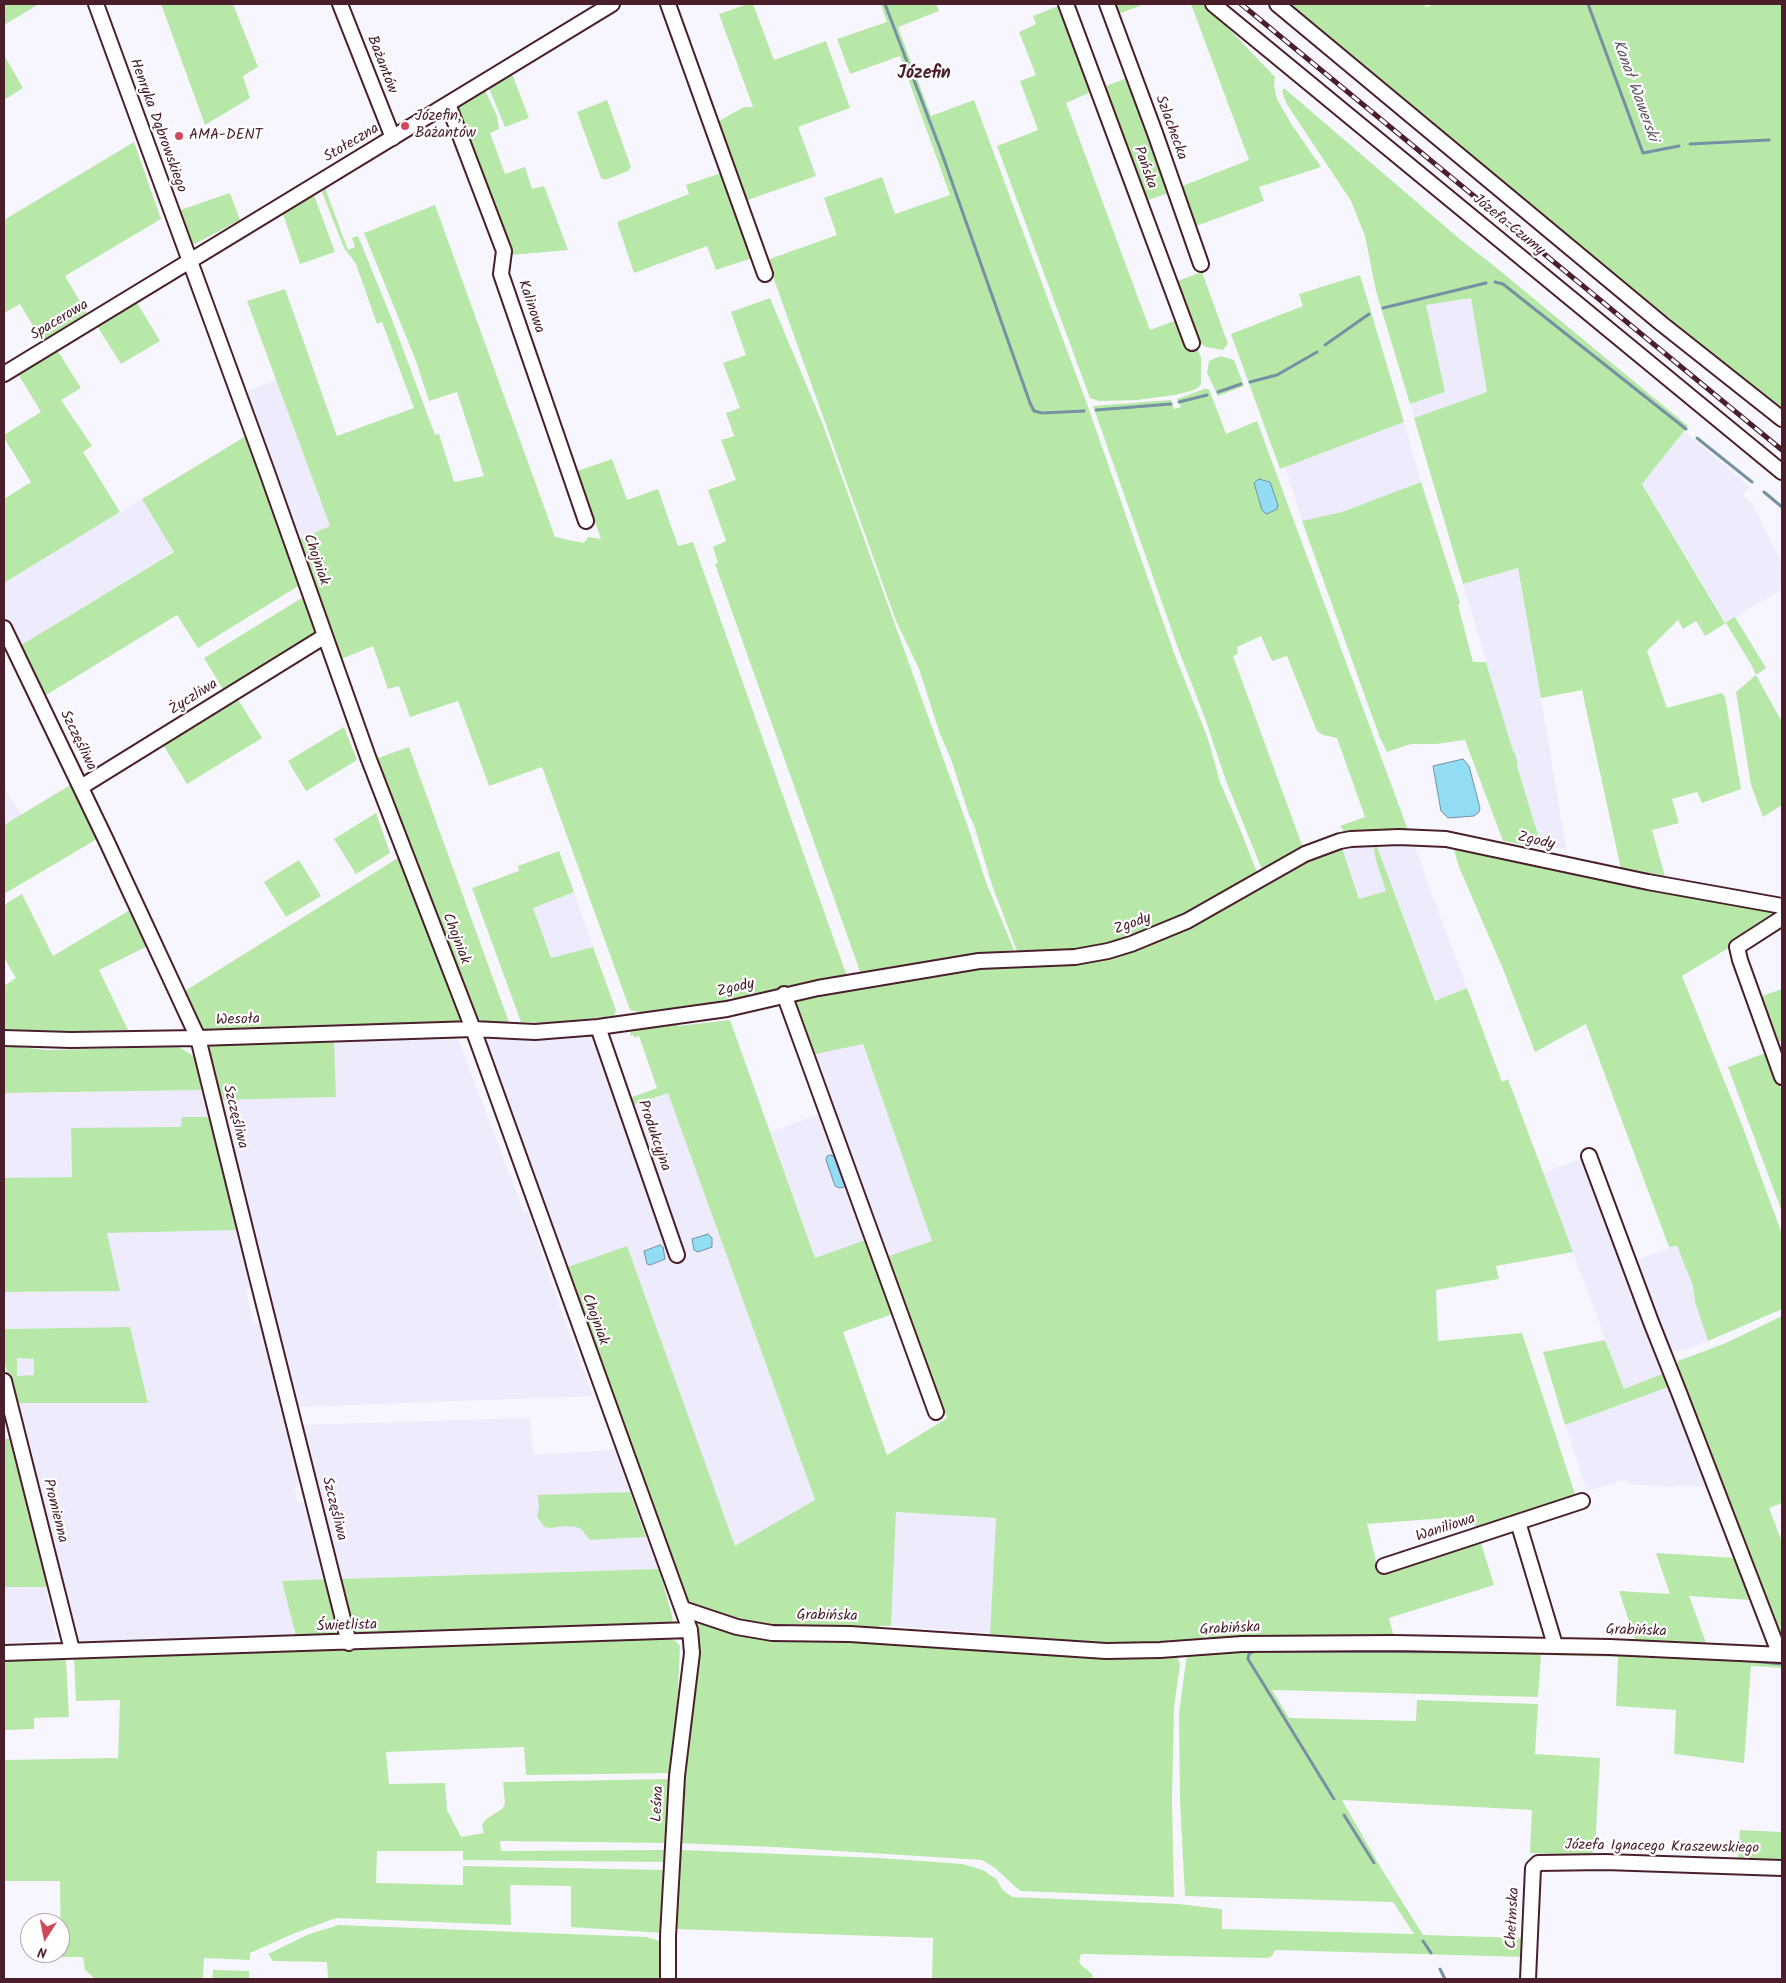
<!DOCTYPE html>
<html>
<head>
<meta charset="utf-8">
<style>
  body { margin:0 }
  #map { position:relative; width:1786px; height:1983px; overflow:hidden; background:#f7f6fe; font-family:Kalam,sans-serif }
  canvas { display:block }
  .frame { position:absolute; inset:0; border:5px solid #4a1f2b; pointer-events:none }
  .north { position:absolute; left:20px; top:1913px; width:50px; height:50px; box-sizing:border-box; background:#fff; border:1px solid #b7a5aa; border-radius:50%; rotate:191deg; font-size:14px; font-weight:700; line-height:20px; text-align:center; color:#4a1f2b }
  .north::after { content:''; display:block; margin:auto; width:18px; height:22px; background:#d1495b; clip-path:polygon(50% 0,100% 100%,50% 72%,0 100%) }
</style>
</head>
<body>
<div id="map">
<canvas width="1786" height="1983"></canvas>
<div class="frame"></div>
<div class="north">N</div>
</div>
<script>
const ctx = document.querySelector('canvas').getContext('2d');
ctx.lineJoin = 'round';
function fillPath(path, color) { ctx.fillStyle = color; ctx.fill(path, 'evenodd'); }
const poly = rows => new Path2D(rows.map(r => 'M' + r).join(''));
function stroke(path, color, width, dash) { ctx.strokeStyle = color; ctx.lineWidth = width; ctx.lineCap = dash ? 'butt' : 'round'; ctx.setLineDash(dash || []); ctx.stroke(path); }
function write(font, color, halo, rows, align = 'center') {
  ctx.font = font + ' Kalam,sans-serif'; ctx.lineWidth = 4.5; ctx.setLineDash([]); ctx.textBaseline = 'middle'; ctx.strokeStyle = halo; ctx.fillStyle = color; for (const [text, x, y, turn = 0] of rows) {
    ctx.save(); ctx.translate(x, y); ctx.rotate((+turn || 0) * Math.PI / 180); ctx.textAlign = isNaN(turn) ? turn : align; if (halo) ctx.strokeText(text, 0, 0); ctx.fillText(text, 0, 0); ctx.restore();
  }
}
fillPath(poly([
  [1471,297,1487,392,1414,418,1410,404,1445,392,1426,305],
  [276,380,330,526,296,541,242,393],
  [1404,422,1421,482,1342,512,1302,521,1285,467],
  [1684,431,1750,487,1743,495,1752,503,1782,564,1782,589,1726,623,1642,483],
  [142,499,174,551,18,647,4,617,4,583],
  [1518,568,1541,698,1566,848,1555,848,1553,839,1539,839,1463,584],
  [4,787,21,815,4,825],
  [1373,844,1376,861,1386,891,1359,899,1342,848],
  [1376,844,1414,845,1467,988,1436,1002],
  [574,892,593,947,551,958,532,907],
  [589,1036,595,1040,666,1238,663,1239,670,1257,683,1253,630,1106,668,1093,815,1501,735,1547,627,1247,565,1268,482,1040,554,1040],
  [458,1039,524,1212,528,1212,565,1322,593,1396,294,1407,229,1133,231,1131,229,1123,226,1121,221,1100,336,1097,334,1042],
  [862,1043,933,1241,886,1257,814,1054],
  [202,1090,204,1090,211,1117,182,1117,182,1127,71,1129,72,1177,4,1178,4,1093],
  [823,1113,868,1239,815,1258,771,1132],
  [1586,1157,1667,1372,1624,1389,1543,1173],
  [239,1230,253,1288,246,1289,253,1324,262,1324,301,1482,295,1487,297,1502,306,1502,327,1579,283,1581,296,1636,79,1641,56,1552,57,1549,55,1541,52,1540,45,1508,41,1508,15,1403,148,1402,130,1327,4,1329,4,1292,120,1291,106,1233],
  [1676,1245,1694,1286,1695,1302,1708,1341,1685,1350,1676,1350,1669,1349,1632,1262],
  [17,1358,34,1359,34,1376,17,1376],
  [1668,1387,1673,1388,1710,1487,1676,1485,1676,1487,1629,1484,1627,1479,1587,1491,1565,1425],
  [530,1418,533,1455,616,1450,646,1537,659,1569,339,1579,299,1425],
  [896,1512,996,1518,991,1633,891,1626],
  [4,1587,46,1587,57,1640,4,1643]
]), '#edebfc');
fillPath(poly([
  [4,4,39,4,4,25],
  [161,4,233,4,258,67,243,76,250,98,205,125],
  [748,4,753,4,774,60,826,41,850,108,798,127,816,176,745,201,717,122,744,107,753,107,719,14],
  [881,4,936,4,939,11,898,27,931,116,974,100,1087,404,1174,653,1208,739,1220,782,1238,824,1258,875,1211,903,1139,935,1094,947,1018,954,992,885,974,825,969,815,951,759,940,734,919,669,896,621,767,260,837,235,824,198,882,177,895,214,950,195,900,56,850,74,837,39,887,22],
  [1115,4,1145,4,1118,14],
  [1191,4,1204,4,1212,11,1275,77,1274,86,1277,99,1292,125,1321,167,1259,187,1264,201,1191,228,1177,188,1249,160],
  [1283,4,1425,4,1425,7,1437,4,1782,4,1782,412,1667,325,1672,320,1583,249,1356,58],
  [1061,5,1093,91,1066,103,1150,330,1177,320,1187,348,1193,347,1197,349,1201,357,1201,384,1198,388,1191,391,1175,395,1137,400,1099,401,1090,398,997,146,1038,130,1020,81,1036,75,1019,32,1036,24,1033,16],
  [4,55,23,88,4,100],
  [512,74,529,118,505,127,489,88],
  [1130,77,1172,192,1145,201,1103,87],
  [1284,88,1462,241,1493,265,1688,426,1642,484,1725,623,1735,617,1766,668,1756,675,1782,722,1782,805,1763,817,1751,785,1736,692,1756,675,1752,666,1726,623,1705,636,1696,621,1683,629,1678,620,1647,651,1667,708,1722,693,1725,697,1741,789,1702,803,1697,792,1672,799,1679,823,1652,830,1666,880,1621,869,1582,690,1541,698,1518,568,1463,584,1414,418,1487,392,1471,298,1426,305,1445,392,1410,404,1376,291,1365,236,1351,201,1286,103,1282,91],
  [485,90,497,116,499,129,490,133,505,174,525,167,532,189,544,186,568,250,511,255,457,108],
  [607,100,631,167,628,171,605,180,601,178,577,112],
  [134,142,161,219,65,276,87,313,42,341,20,304,4,313,4,220],
  [724,172,755,257,716,270,707,246,634,273,617,222,689,194,686,185],
  [325,188,348,250,355,247,352,238,358,236,391,317,435,435,439,434,454,482,484,476,457,392,429,401,416,361,364,233,435,205,555,537,584,543,588,537,601,539,577,471,612,459,627,500,658,489,678,546,693,542,848,979,792,989,792,985,715,1004,643,1013,630,1010,542,767,489,786,458,701,410,717,399,686,388,689,373,646,339,660,296,541,330,526,247,301,285,289,337,436,414,408,382,322,377,324,356,264,344,248,322,192],
  [230,193,240,220,195,244,191,241,180,210],
  [314,195,335,252,300,264,283,214],
  [1202,272,1228,344,1223,350,1206,347,1197,341,1175,282],
  [1360,275,1404,422,1280,469,1231,334,1303,306,1299,294],
  [770,298,822,422,968,827,986,882,1014,950,967,956,862,977,715,564,718,563,713,547,726,541,708,490,736,480,721,440,734,436,726,413,740,408,723,363,746,355,731,312],
  [136,301,160,341,121,364,97,326],
  [57,350,81,388,61,400,92,446,83,452,120,512,4,583,4,499,31,482,4,438,4,435,41,412,18,374],
  [1221,356,1234,360,1244,386,1218,396,1207,373,1209,361],
  [1204,389,1209,389,1226,434,1257,421,1408,830,1346,834,1340,826,1365,817,1337,738,1323,735,1317,731,1287,656,1272,661,1261,636,1237,647,1238,654,1233,656,1303,848,1263,872,1226,781,1206,721,1179,651,1093,406,1171,400,1174,409,1181,407,1177,399],
  [1263,479,1270,482,1277,509,1269,513],
  [246,436,300,585,198,648,177,615,43,697,18,647,174,552,142,499],
  [1421,482,1460,603,1458,605,1473,662,1486,662,1513,751,1515,753,1518,765,1517,766,1542,848,1503,841,1465,740,1436,744,1411,744,1387,752,1380,738,1302,521,1342,512],
  [305,596,320,632,224,691,204,658],
  [237,698,262,738,187,784,162,743],
  [344,727,357,760,306,791,288,761],
  [409,747,510,1025,478,1022,471,1014,375,759],
  [72,784,97,839,4,894,4,825],
  [376,813,390,853,356,874,334,839],
  [1452,843,1779,912,1780,917,1682,976,1742,1125,1782,1234,1782,1309,1708,1341,1695,1302,1693,1286,1677,1246,1669,1247,1586,1024,1535,1052,1503,969,1459,867],
  [1373,844,1376,844,1435,1001,1467,988,1502,1082,1508,1079,1573,1252,1496,1266,1499,1279,1436,1290,1438,1341,1522,1333,1574,1491,1574,1501,1476,1532,1472,1516,1367,1524,1379,1573,1480,1540,1494,1585,1389,1618,1394,1638,1125,1645,990,1637,996,1518,896,1512,891,1626,879,1626,879,1630,746,1625,704,1607,689,1606,565,1268,627,1246,735,1546,815,1500,668,1093,630,1106,627,1099,657,1088,639,1036,634,1038,633,1035,631,1036,630,1027,677,1022,678,1026,730,1020,815,1258,868,1239,895,1313,843,1332,887,1455,947,1418,943,1405,940,1406,886,1257,932,1241,863,1044,811,1055,791,1000,813,992,1149,943,1215,914,1308,859,1329,851,1342,848,1359,899,1386,891,1376,861],
  [559,851,574,892,533,908,551,958,593,947,616,1010,614,1016,546,1023,521,1022,472,888,519,871,518,866],
  [401,856,461,1017,457,1023,203,1030,185,991],
  [299,860,321,896,286,917,264,882],
  [22,894,53,956,130,910,148,946,99,970,128,1030,57,1033,4,1029,4,986,16,978,4,958,4,905],
  [1782,989,1782,1041,1779,1042,1762,996],
  [334,1042,336,1097,221,1100,206,1047,210,1044],
  [4,1045,46,1050,179,1047,195,1057,202,1090,4,1093],
  [1768,1052,1782,1092,1782,1212,1728,1067],
  [182,1117,211,1117,239,1230,107,1233,120,1291,4,1292,4,1178,72,1177,71,1128,181,1127],
  [1782,1316,1782,1503,1769,1508,1782,1542,1782,1639,1772,1625,1677,1367,1678,1361,1726,1343],
  [130,1327,148,1403,15,1403,4,1359,4,1329],
  [17,1358,34,1359,34,1375,17,1376],
  [1605,1340,1624,1389,1667,1372,1673,1388,1668,1387,1565,1425,1543,1352],
  [13,1438,52,1587,4,1587,4,1439],
  [630,1492,646,1537,590,1540,581,1529,576,1527,566,1526,550,1528,544,1527,537,1516,539,1508,538,1495],
  [1656,1553,1736,1558,1751,1600,1689,1596,1708,1648,1636,1643,1619,1591,1670,1594],
  [659,1569,673,1619,670,1626,354,1636,339,1579],
  [327,1579,342,1636,296,1636,282,1581],
  [693,1619,798,1637,1176,1654,1180,1664,1174,1707,1172,1800,1174,1897,1020,1891,995,1868,982,1860,775,1847,676,1843,687,1729,692,1716,698,1657,699,1632],
  [655,1638,669,1638,676,1641,680,1646,674,1773,526,1775,524,1747,386,1752,389,1784,445,1783,447,1810,461,1837,484,1833,482,1825,485,1820,503,1808,505,1803,503,1782,673,1779,668,1843,500,1841,501,1851,666,1850,666,1862,463,1860,463,1851,377,1851,376,1883,463,1885,463,1866,666,1870,663,1933,571,1927,571,1886,510,1885,511,1925,336,1918,295,1933,250,1953,250,1960,204,1958,203,1979,95,1979,85,1970,83,1957,61,1957,60,1881,4,1881,4,1760,118,1758,120,1700,76,1701,74,1658,77,1656,230,1649],
  [1337,1646,1782,1659,1782,1668,1751,1666,1744,1763,1674,1754,1676,1710,1616,1706,1618,1657,1541,1655,1538,1697,1272,1690,1289,1718,1416,1721,1417,1700,1538,1704,1535,1754,1600,1758,1595,1849,1591,1855,1530,1853,1532,1810,1342,1800,1381,1868,1423,1935,1527,1938,1526,1957,1275,1950,1272,1956,1267,1958,1081,1954,1079,1961,1081,1965,1092,1974,1093,1979,932,1979,933,1938,674,1929,678,1910,681,1850,879,1858,963,1864,983,1870,996,1879,1003,1890,1012,1897,1178,1904,1222,1909,1222,1929,1414,1934,1393,1902,1185,1896,1180,1801,1179,1713,1187,1654],
  [62,1657,66,1659,69,1717,34,1718,34,1729,4,1730,4,1660],
  [1740,1830,1782,1832,1782,1861,1738,1858],
  [338,1925,646,1937,663,1942,661,1979,328,1979,327,1962,273,1961,268,1954,307,1935],
  [213,1970,249,1971,249,1979,212,1979]
]), '#b7e8a8');
const water = poly([
  [1259,479,1270,482,1278,505,1277,509,1269,513,1266,514,1262,510,1254,483,1259,479],
  [1463,759,1469,766,1480,808,1479,812,1474,816,1448,818,1441,811,1433,766,1463,759],
  [831,1155,836,1158,846,1185,844,1187,839,1188,835,1186,826,1160,827,1156,831,1155],
  [708,1234,712,1238,712,1247,698,1252,694,1250,692,1239,708,1234],
  [660,1245,663,1247,665,1259,650,1265,647,1264,644,1251,660,1245]
]);
fillPath(water, '#92ddf3');
stroke(water, '#7591a3', 1);
stroke(poly([
  [885,4,941,151,1030,403,1034,411,1042,413,1084,411],
  [1588,4,1643,153,1679,146],
  [1690,144,1769,140],
  [1495,282,1503,284,1686,429],
  [1383,308,1486,283],
  [1325,345,1369,314],
  [1250,382,1277,375,1317,352],
  [1218,392,1241,384],
  [1179,402,1207,395],
  [1096,410,1171,404],
  [1697,438,1752,482],
  [1764,492,1782,507],
  [1255,1651,1249,1654,1248,1659,1334,1799],
  [1266,1651,1502,1652],
  [1731,1659,1782,1664],
  [1344,1815,1374,1863],
  [1423,1941,1431,1953],
  [1440,1969,1445,1979]
]), '#7591a3', 3);
const minor = poly([
  [96,4,267,472,368,757,473,1029,690,1630,692,1653,677,1776,668,1936,668,1979],
  [340,4,393,138],
  [668,4,765,274],
  [1066,4,1192,343],
  [1107,4,1155,133,1201,264],
  [1213,4,1782,472],
  [1277,4,1662,324,1782,419],
  [448,104,504,251,501,274,586,521],
  [4,374,612,4],
  [4,628,106,840,198,1038,255,1269,349,1643],
  [81,787,325,636],
  [1782,918,1737,947,1740,960,1782,1077],
  [784,994,936,1412],
  [598,1027,677,1255],
  [4,1038,71,1040,198,1038,473,1029,535,1032,598,1027,727,1009,818,988,979,961,1075,957,1108,951,1131,944,1187,921,1305,854,1340,841,1351,839,1399,837,1446,839,1648,882,1782,906],
  [1589,1156,1651,1322,1680,1395,1780,1655],
  [4,1381,72,1650],
  [1518,1522,1555,1645],
  [1384,1566,1582,1501],
  [683,1609,737,1627,772,1633,850,1634,1106,1651,1160,1650,1242,1644,1393,1643,1610,1647,1782,1655],
  [4,1653,690,1630],
  [1528,1979,1533,1868,1538,1863,1605,1862,1782,1868]
]);
stroke(minor, '#4a1f2b', 18);
stroke(minor, '#fff', 14);
const rail = poly([
  [1241,4,1782,450]
]);
stroke(rail, '#4a1f2b', 5);
stroke(rail, '#fff', 3, [9]);
for (const [x, y, r, color] of [
  [405,126,5,"#d1495b"],
  [179,136,5,"#d1495b"]
]) { const dot = new Path2D(); dot.arc(x, y, r, 0, 2 * Math.PI); ctx.fillStyle = color; ctx.fill(dot); stroke(dot, '#fff', 2); }
write('15px', '#4a1f2b', '#fff', [
  ["Bażantów",381,65,69],
  ["Henryka Dąbrowskiego",157,126,70],
  ["Szlachecka",1170,128,70],
  ["Stołeczna",352,144,-31],
  ["Pańska",1144,168,70],
  ["Józefa Czumy",1508,226,39],
  ["Kalinowa",530,307,71],
  ["Spacerowa",60,321,-31],
  ["Chojniak",315,560,71],
  ["Życzliwa",194,698,-32],
  ["Szczęśliwa",77,741,64],
  ["Zgody",1536,842,13],
  ["Zgody",1133,925,-20],
  ["Chojniak",455,939,69],
  ["Zgody",736,989,-13],
  ["Wesoła",238,1021,-2],
  ["Szczęśliwa",234,1117,76],
  ["Produkcyjna",653,1136,71],
  ["Chojniak",594,1320,70],
  ["Szczęśliwa",333,1509,76],
  ["Promienna",54,1511,76],
  ["Waniliowa",1446,1529,-18],
  ["Grabińska",827,1617,1],
  ["Świetlista",347,1627,-2],
  ["Grabińska",1230,1630,-3],
  ["Grabińska",1636,1632,2],
  ["Leśna",659,1804,-87],
  ["Józefa Ignacego Kraszewskiego",1662,1848,1],
  ["Chełmska",1514,1918,-87]
]);
write('15px', '#4a1f2b', '#fff', [
  ["Józefin,",415,117],
  ["Bażantów",415,134],
  ["AMA-DENT",189,136]
], 'left');
write('italic 16px', '#605867', '#fff', [
  ["Kanał Wawerski",1634,91,70]
]);
write('bold 18px', '#4a1f2b', '#fff', [
  ["Józefin",924,75]
]);
</script>
</body>
</html>
